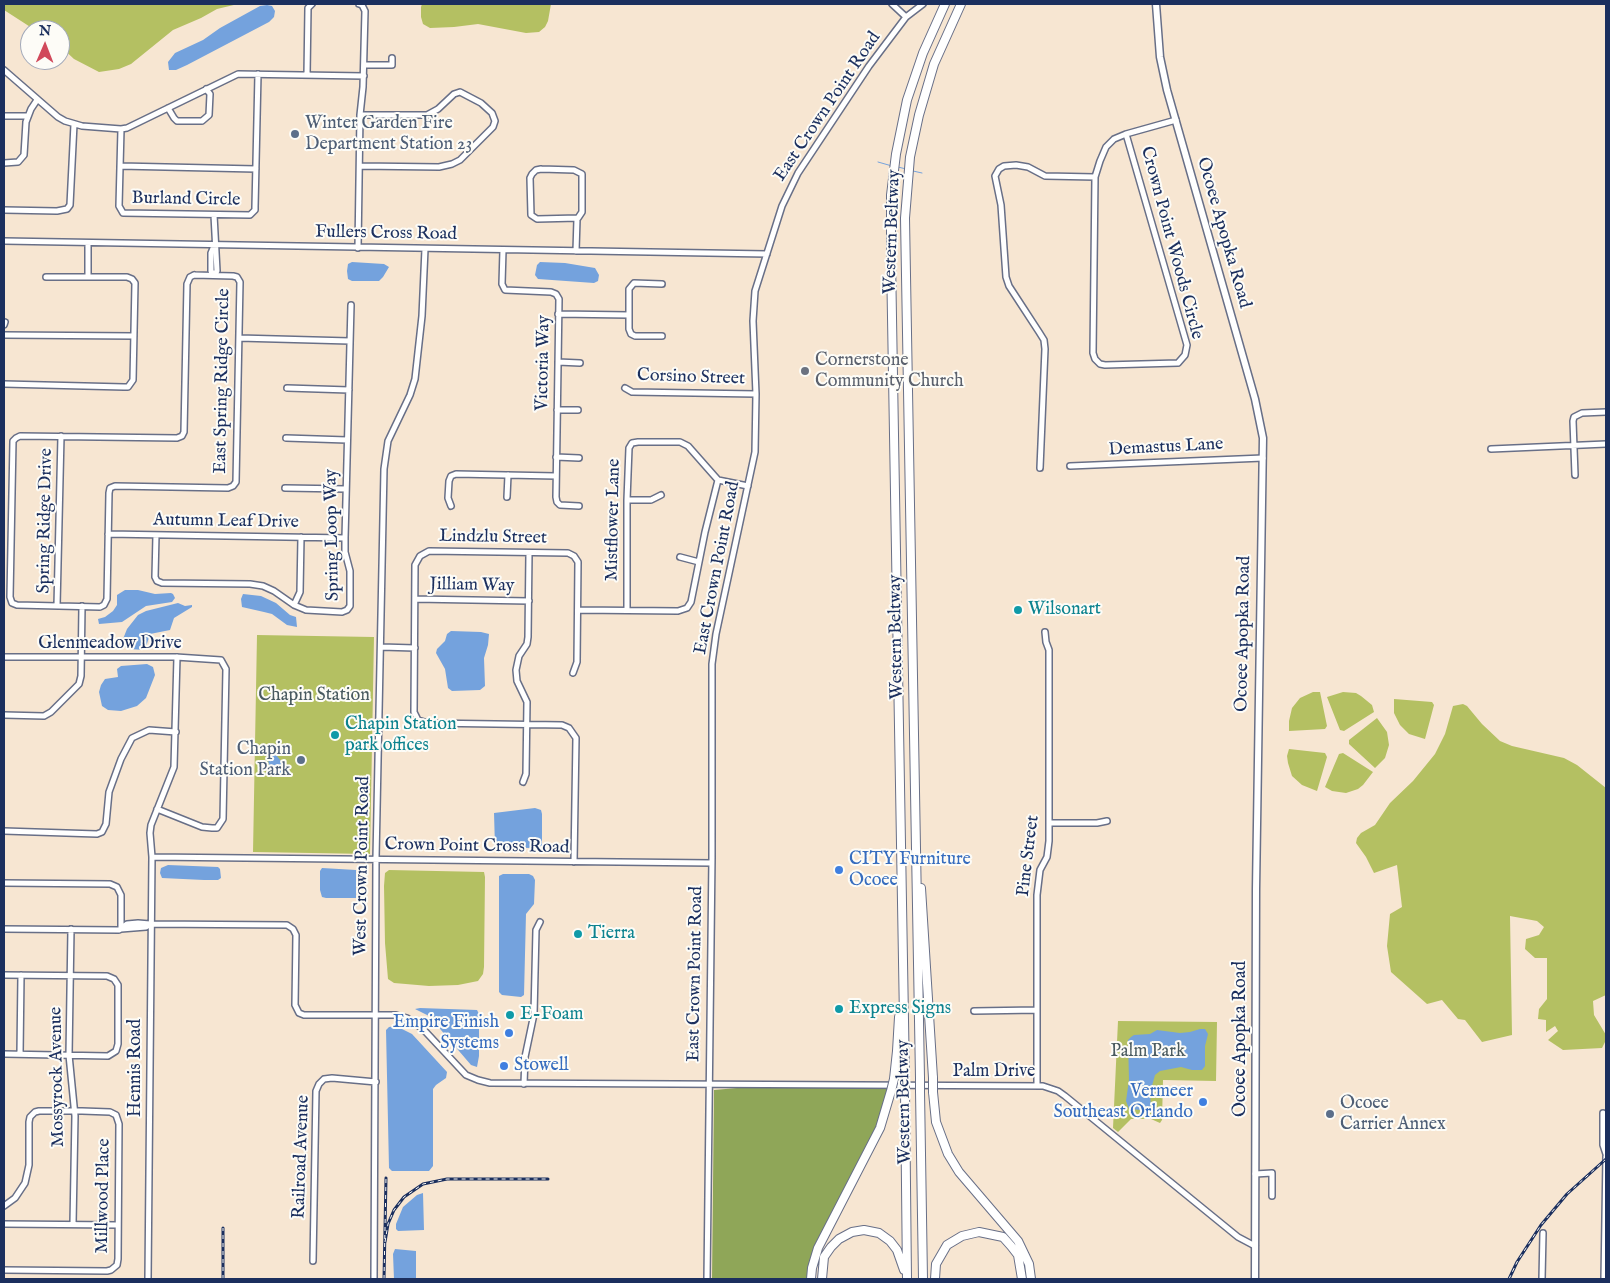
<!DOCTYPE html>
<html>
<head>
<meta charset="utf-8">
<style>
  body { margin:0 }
  #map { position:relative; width:1610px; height:1283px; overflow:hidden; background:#f7e6d2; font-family:"IM FELL English",serif }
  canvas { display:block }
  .frame { position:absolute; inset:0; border:5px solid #1b2f5e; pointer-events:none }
  .north { position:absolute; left:20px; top:20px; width:50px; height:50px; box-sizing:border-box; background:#fdfcf7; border:1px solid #a3aaba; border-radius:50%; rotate:1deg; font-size:14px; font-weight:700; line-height:20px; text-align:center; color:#1b2f5e }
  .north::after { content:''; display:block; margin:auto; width:18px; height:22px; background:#d1495b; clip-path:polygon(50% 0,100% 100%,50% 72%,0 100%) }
</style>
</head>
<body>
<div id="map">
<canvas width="1610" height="1283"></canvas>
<div class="frame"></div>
<div class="north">N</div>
</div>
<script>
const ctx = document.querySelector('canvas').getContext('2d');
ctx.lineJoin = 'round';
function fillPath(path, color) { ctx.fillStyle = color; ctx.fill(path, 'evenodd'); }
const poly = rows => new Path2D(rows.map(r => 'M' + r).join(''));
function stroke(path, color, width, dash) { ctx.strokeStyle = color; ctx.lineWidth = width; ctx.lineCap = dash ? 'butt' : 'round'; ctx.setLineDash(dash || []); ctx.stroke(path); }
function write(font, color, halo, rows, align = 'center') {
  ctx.font = font + ' "IM FELL English",serif'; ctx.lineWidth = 4; ctx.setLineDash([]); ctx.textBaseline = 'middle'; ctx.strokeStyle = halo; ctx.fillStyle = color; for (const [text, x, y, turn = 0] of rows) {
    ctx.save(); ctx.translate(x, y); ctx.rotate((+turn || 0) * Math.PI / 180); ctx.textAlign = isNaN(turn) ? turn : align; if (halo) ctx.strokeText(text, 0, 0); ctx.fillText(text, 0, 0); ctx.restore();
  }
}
fillPath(poly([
  [4,4,238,4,217,9,201,18,173,30,131,64,119,69,99,72,74,59,60,46,60,30,35,30,4,10],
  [422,4,551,4,548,21,545,27,539,32,526,33,478,24,454,27,430,28,423,24,421,17,421,7],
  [257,635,374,637,370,854,253,852],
  [1313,692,1320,692,1327,726,1325,729,1289,731,1289,721,1292,708,1300,698],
  [1343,692,1356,693,1361,696,1372,705,1374,712,1344,731,1340,730,1327,697],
  [1394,699,1432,702,1434,705,1425,739,1409,734,1400,725,1394,713],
  [1463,704,1467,706,1482,724,1500,741,1512,746,1564,758,1577,765,1606,788,1606,995,1593,1001,1594,1015,1606,1035,1606,1040,1602,1048,1563,1050,1548,1040,1558,1031,1555,1026,1546,1032,1546,1020,1538,1019,1539,1009,1547,999,1547,958,1535,958,1525,949,1526,939,1539,935,1544,927,1537,921,1510,916,1512,1035,1482,1042,1465,1020,1458,1019,1442,1000,1427,1004,1391,972,1387,946,1390,914,1402,907,1397,865,1374,873,1366,857,1356,843,1357,838,1361,833,1375,825,1390,803,1413,781,1435,754,1445,734,1453,706],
  [1377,718,1387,732,1389,745,1385,758,1375,768,1349,744,1349,740],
  [1289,749,1325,753,1327,757,1317,791,1302,785,1292,776,1288,763,1287,756],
  [1343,753,1373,772,1363,785,1358,789,1346,793,1332,791,1325,787,1339,754],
  [389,870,484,872,485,877,484,967,483,974,478,981,458,985,429,986,394,983,388,979,385,943,384,886,385,873],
  [1118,1021,1217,1022,1216,1081,1163,1080,1162,1120,1160,1123,1151,1119,1131,1119,1118,1132,1113,1128]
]), '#b4c062');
fillPath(poly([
  [893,1084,880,1128,818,1248,811,1279,712,1279,714,1090,771,1085]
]), '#8fa658');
fillPath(poly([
  [267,5,272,6,275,11,274,17,269,22,187,65,176,70,169,70,168,62,175,53,203,40,220,28,260,6],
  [352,262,384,264,389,267,383,277,379,281,352,281,348,279,347,271,348,264],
  [540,262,565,263,595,268,599,275,598,281,594,283,538,279,535,275,537,265],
  [125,590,138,590,155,594,171,593,173,594,175,598,172,602,146,606,122,622,99,624,98,619,105,617,113,611,117,605,117,595],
  [243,594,261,596,276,603,290,615,296,617,297,627,287,625,272,614,264,612,242,607,241,599],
  [178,603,185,606,192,605,192,607,174,618,170,630,150,634,145,650,129,649,125,647,123,639,127,629,138,615,146,611],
  [451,631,481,632,489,634,488,645,484,658,485,686,480,690,452,691,448,688,445,669,436,653,437,649,445,641,447,634],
  [147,664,153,667,155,675,146,698,137,706,121,711,108,710,102,706,99,692,101,685,105,679,118,677,117,669,121,666],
  [273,751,281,761,282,772,281,776,273,774,270,770,267,755,269,752],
  [535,808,541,810,542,814,542,846,530,848,495,847,494,813],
  [168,865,218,867,220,869,221,878,218,880,204,880,162,878,160,873,161,868],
  [322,868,356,870,356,898,326,898,322,897,320,890,320,871],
  [503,874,529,874,533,876,535,880,534,904,526,914,524,995,521,997,502,995,499,992,499,876],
  [420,1008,477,1010,479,1014,479,1056,477,1067,471,1065,429,1016,415,1009],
  [396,1026,412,1034,447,1072,446,1078,436,1085,433,1089,433,1166,429,1171,392,1171,389,1168,386,1030,389,1027],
  [1200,1029,1205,1029,1208,1034,1205,1046,1205,1066,1202,1070,1192,1070,1181,1067,1160,1071,1155,1075,1150,1093,1151,1107,1141,1110,1129,1109,1126,1101,1129,1080,1128,1040,1131,1037,1134,1035,1150,1034,1157,1030,1180,1033,1190,1032],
  [423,1193,424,1230,398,1231,396,1229,396,1224,403,1207,417,1195],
  [395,1249,416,1251,416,1279,394,1279,393,1254]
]), '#74a2dd');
stroke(poly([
  [878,162,892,166],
  [898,167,906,169],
  [913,171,922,173]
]), '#74a2dd', 1);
const minor = poly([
  [892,4,906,17],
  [364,65,392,65,392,58],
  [4,70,58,117,65,121,82,126,121,129,127,128,238,74,364,76],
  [307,75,308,8,312,4],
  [168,108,174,118,177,121,202,121,209,115,210,94,206,89],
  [4,116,28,116],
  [121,129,119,206,123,213,250,215,255,210,255,207,258,74],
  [1126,134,1187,345,1185,355,1178,363,1105,365,1100,364,1095,359,1093,353,1095,177,1100,161,1106,147,1114,139,1126,134,1176,120],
  [4,163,18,162,24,155,26,122,31,109,37,100],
  [120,166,256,169],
  [360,166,439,167,452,164,460,160,493,127,495,121,492,113,481,103,460,92,454,94,438,109,427,115,360,115],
  [541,169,574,170,582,174,582,212,578,218,537,219,531,215,530,178,532,174,536,170,541,169],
  [4,210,57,211,67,209,70,205,74,124],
  [4,241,767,254],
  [358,248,360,115,363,87,365,11,362,5,359,4],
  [503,250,502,284,505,290,551,292,556,294,559,299,556,497,557,502,560,505,579,506],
  [576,251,577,219],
  [194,275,233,276,237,277,240,282,236,482,233,486,228,488,115,486,110,488,109,493,107,599,104,605,100,607,17,605,12,603,10,597,13,441,16,438,20,436,177,438,182,436,184,432,187,284,190,277,194,275],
  [214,275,217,271,214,215],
  [214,275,211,271,211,253,214,246],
  [88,277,88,243],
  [558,314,629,315],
  [4,325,5,322],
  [4,335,134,336],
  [662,336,635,336,631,334,629,329,629,289,634,283,662,284],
  [239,338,350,341],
  [558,362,580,363],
  [4,384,124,387,128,387,133,380,135,283,132,279,127,277,46,277],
  [287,388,349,390],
  [625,388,632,392,756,394],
  [557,410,578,410],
  [286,438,347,440],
  [1491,449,1606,444],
  [556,457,579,458],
  [1070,466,1263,458],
  [1040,468,1045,349,1044,340,1039,332,1009,286,1006,277,1001,205,995,176,999,169,1004,166,1016,165,1028,167,1045,176,1095,177],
  [1575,475,1573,421,1574,417,1582,413,1606,412],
  [285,488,346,489],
  [507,497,508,475],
  [627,500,651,500,661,495],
  [451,506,448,498,449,481,451,476,456,474,556,476],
  [108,534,345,538],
  [156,535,155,577,157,581,162,583,250,584,263,586,274,591,294,605,306,610,342,612,347,610,350,606,350,571,345,552,345,538,351,305],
  [680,557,699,562],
  [415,599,529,601],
  [294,605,300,592,301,537],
  [57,606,61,436],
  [578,610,678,611,687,608,691,602,705,532,718,480],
  [627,610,627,500,629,448,632,443,638,442,680,442,688,446,718,480,748,486],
  [381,647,415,648],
  [4,657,176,657,221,660,226,669,223,819,217,828,212,828,202,827,157,809],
  [573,673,577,662,578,562,574,556,568,553,429,551,420,556,415,565,414,712,418,720,428,723,562,725,569,728,576,738,574,862],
  [4,715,44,716,51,712,79,684,81,676,82,606],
  [523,782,526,774,527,702,517,681,516,670,519,656,527,644,528,637,529,553],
  [1049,823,1097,823,1107,821],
  [4,831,97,834,102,832,106,824,109,792,121,759,132,738,149,730,176,732],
  [152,857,712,863],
  [4,883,110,884,117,887,121,895,121,929,119,930,4,929],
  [71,929,69,1055,75,1116,73,1224],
  [121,929,127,924,138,923,150,924,287,925,293,929,296,935,295,1005,299,1013,304,1015,396,1015,407,1018,423,1029,466,1075,478,1080,490,1083,1043,1086,1058,1091,1065,1096,1238,1237,1255,1246],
  [121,929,146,927,150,924],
  [4,975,107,976,114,979,118,985,118,1044,116,1051,108,1056,4,1054],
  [974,1011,1037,1010],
  [20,1054,21,975],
  [524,1084,525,1057,534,1014,536,930,540,922],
  [1037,1085,1037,895,1040,870,1047,857,1049,841,1049,650,1046,642,1045,632],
  [1603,1113,1603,1145,1606,1154],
  [1255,1174,1272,1173,1272,1196],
  [4,1206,15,1198,25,1183,29,1165,29,1122,30,1117,35,1112,39,1111,82,1111,110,1112,116,1115,119,1124,118,1259,117,1265,111,1270,107,1271,4,1270],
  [4,1224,118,1225],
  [313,1261,316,1091,319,1084,324,1079,332,1078,376,1082],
  [148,1279,152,857,150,833,151,825,174,767,177,657],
  [374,1279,376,858,384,469,388,441,410,395,415,379,422,316,425,249],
  [707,1279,712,857,712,664,716,634,755,452,756,394,753,321,755,291,782,206,798,173,869,66,906,17,923,4],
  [1542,1279,1543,1233],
  [1604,1279,1606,1156]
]);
const major = poly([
  [1156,4,1160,57,1167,90,1255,399,1263,438,1256,889,1255,1279]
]);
const highway = poly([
  [921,888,933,1078],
  [905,1078,891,259,891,195,896,154,907,100,923,53,945,4],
  [920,1078,905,218,910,157,919,115,934,64,961,4],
  [894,1079,897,1051,899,1017],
  [905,1091,907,1279],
  [920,1091,923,1279],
  [933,1092,936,1122,948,1154,959,1172,1018,1241,1029,1264,1031,1279],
  [811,1279,812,1268,818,1248,880,1128,891,1091],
  [822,1279,824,1257,831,1247,839,1239,852,1232,864,1230,879,1233,890,1241,897,1250,904,1270],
  [935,1279,936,1264,947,1245,962,1236,979,1232,1003,1237,1011,1246,1018,1255,1022,1279]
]);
stroke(minor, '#686f87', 8);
stroke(major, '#686f87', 9);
stroke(highway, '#686f87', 10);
stroke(minor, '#fff', 5);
stroke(major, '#fff', 6);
stroke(highway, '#fff', 8);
const rail = poly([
  [385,1242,388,1224,394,1210,404,1197,423,1184,447,1179,548,1179],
  [223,1279,223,1228],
  [384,1279,386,1178],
  [1509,1279,1517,1262,1541,1225,1567,1194,1606,1159]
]);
stroke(rail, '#1b2f5e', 3);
stroke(rail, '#fdfcf7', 1, [4]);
const highwayBridge = poly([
  [905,1078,905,1091],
  [920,1078,920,1091],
  [933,1078,933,1092],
  [891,1091,894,1079]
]);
stroke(highwayBridge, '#686f87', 10, []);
stroke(highwayBridge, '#fff', 8);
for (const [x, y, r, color] of [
  [295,134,5,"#5c6f8a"],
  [805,371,5,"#6b7280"],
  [1018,610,5,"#0f9aa8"],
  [335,735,5,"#0f9aa8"],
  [301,760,5,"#5c6f8a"],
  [839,870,5,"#3f7fe0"],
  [578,934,5,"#0f9aa8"],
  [839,1009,5,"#0f9aa8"],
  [510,1015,5,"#0f9aa8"],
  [509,1033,5,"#3f7fe0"],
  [504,1066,5,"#3f7fe0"],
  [1203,1102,5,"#3f7fe0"],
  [1330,1114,5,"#5c6f8a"]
]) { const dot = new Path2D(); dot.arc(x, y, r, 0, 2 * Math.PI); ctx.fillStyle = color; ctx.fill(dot); stroke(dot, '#fdfcf7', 2); }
write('18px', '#1b2f5e', '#fdfcf7', [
  ["East Crown Point Road",828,107,-56],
  ["Burland Circle",186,200,1],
  ["Western Beltway",893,232,-88],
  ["Ocoee Apopka Road",1223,233,74],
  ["Fullers Cross Road",386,234,1],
  ["Crown Point Woods Circle",1171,243,75],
  ["Victoria Way",544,363,-89],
  ["Corsino Street",691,378,2],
  ["East Spring Ridge Circle",223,381,-89],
  ["Demastus Lane",1166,448,-3],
  ["Mistflower Lane",614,520,-89],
  ["Spring Ridge Drive",46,521,-89],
  ["Autumn Leaf Drive",226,522,1],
  ["Spring Loop Way",333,535,-91],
  ["Lindzlu Street",493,538,1],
  ["East Crown Point Road",718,568,-79],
  ["Jilliam Way",472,586,1],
  ["Ocoee Apopka Road",1244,634,-89],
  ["Western Beltway",897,637,-91],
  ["Glenmeadow Drive",110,644],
  ["Crown Point Cross Road",477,847,1],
  ["Pine Street",1029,856,-83],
  ["West Crown Point Road",363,866,-89],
  ["East Crown Point Road",696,974,-89],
  ["Ocoee Apopka Road",1241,1039,-90],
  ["Hennis Road",136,1068,-90],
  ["Palm Drive",994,1072],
  ["Mossyrock Avenue",58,1077,-91],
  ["Western Beltway",905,1102,-91],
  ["Railroad Avenue",302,1157,-88],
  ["Millwood Place",104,1196,-89]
]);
write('18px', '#4e5e75', '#fdfcf7', [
  ["Winter Garden Fire",305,124],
  ["Department Station 23",305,145],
  ["Chapin",291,750,"right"],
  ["Station Park",291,771,"right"],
  ["Ocoee",1340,1104],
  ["Carrier Annex",1340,1125]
], 'left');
write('18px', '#5b616d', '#fdfcf7', [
  ["Cornerstone",815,361],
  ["Community Church",815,382]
], 'left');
write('18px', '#0d838f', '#fdfcf7', [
  ["Wilsonart",1028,610],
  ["Chapin Station",345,725],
  ["park offices",345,746],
  ["Tierra",588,934],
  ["Express Signs",849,1009],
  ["E-Foam",520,1015]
], 'left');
write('18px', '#495a5f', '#fdfcf7', [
  ["Chapin Station",314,696],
  ["Palm Park",1148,1052]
]);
write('18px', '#366cbe', '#fdfcf7', [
  ["CITY Furniture",849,860],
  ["Ocoee",849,881],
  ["Empire Finish",499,1023,"right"],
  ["Systems",499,1044,"right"],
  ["Stowell",514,1066],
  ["Vermeer",1193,1092,"right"],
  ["Southeast Orlando",1193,1113,"right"]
], 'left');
</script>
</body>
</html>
